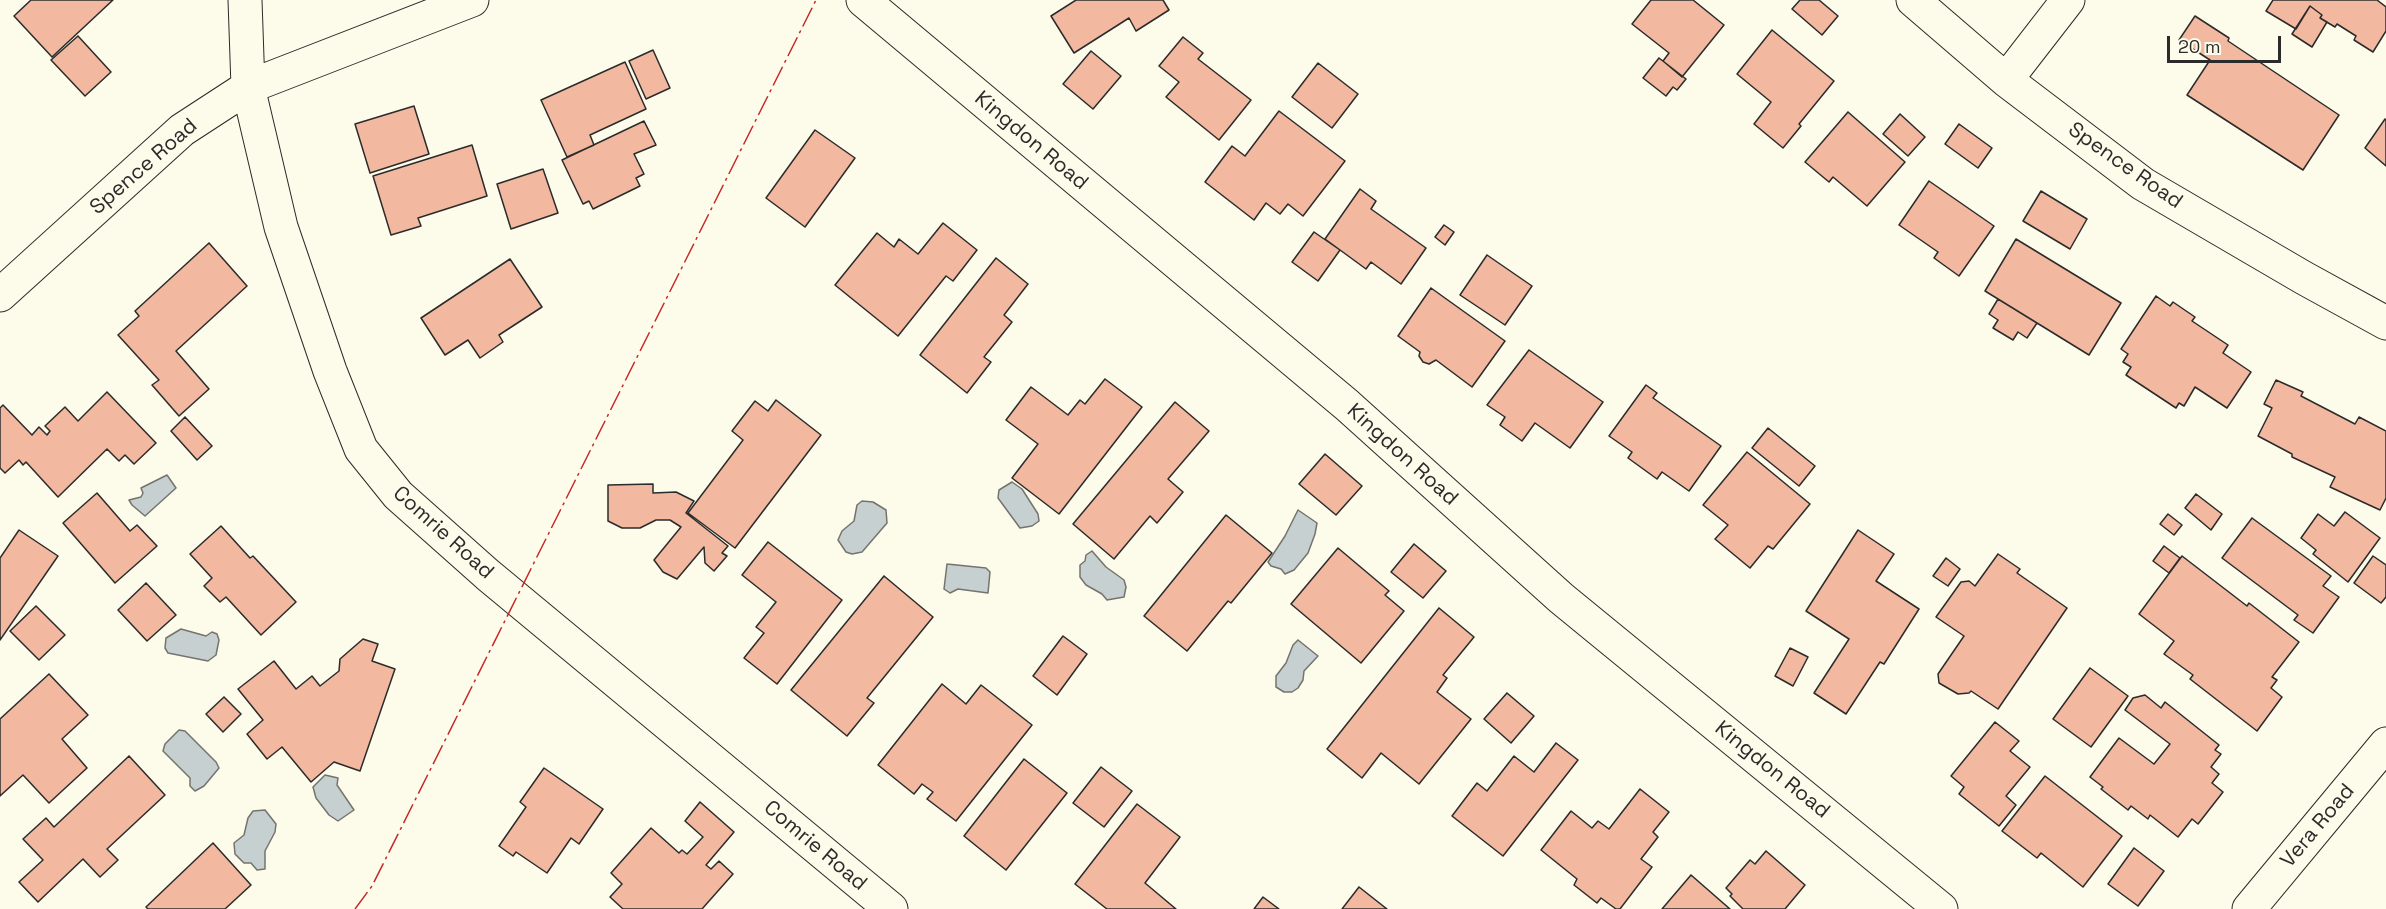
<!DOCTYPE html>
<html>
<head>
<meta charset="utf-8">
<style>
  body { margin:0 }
  #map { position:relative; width:2386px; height:909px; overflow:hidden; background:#fdfbea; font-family:"Space Grotesk",sans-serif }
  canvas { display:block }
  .scale { position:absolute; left:2167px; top:36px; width:114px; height:27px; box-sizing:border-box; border:3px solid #2b2b2b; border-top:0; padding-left:8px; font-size:18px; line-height:21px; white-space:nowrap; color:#2b2b2b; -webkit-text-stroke:4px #fdfbea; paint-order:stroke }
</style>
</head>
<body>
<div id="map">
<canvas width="2386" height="909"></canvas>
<div class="scale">20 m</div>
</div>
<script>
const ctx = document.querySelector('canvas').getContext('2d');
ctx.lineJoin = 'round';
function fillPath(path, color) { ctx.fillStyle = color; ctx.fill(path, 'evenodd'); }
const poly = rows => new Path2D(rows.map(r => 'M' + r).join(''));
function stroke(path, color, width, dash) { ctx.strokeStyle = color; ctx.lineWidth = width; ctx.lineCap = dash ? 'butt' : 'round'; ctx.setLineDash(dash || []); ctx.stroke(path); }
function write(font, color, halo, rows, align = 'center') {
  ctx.font = font + ' "Space Grotesk",sans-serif'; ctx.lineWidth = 4.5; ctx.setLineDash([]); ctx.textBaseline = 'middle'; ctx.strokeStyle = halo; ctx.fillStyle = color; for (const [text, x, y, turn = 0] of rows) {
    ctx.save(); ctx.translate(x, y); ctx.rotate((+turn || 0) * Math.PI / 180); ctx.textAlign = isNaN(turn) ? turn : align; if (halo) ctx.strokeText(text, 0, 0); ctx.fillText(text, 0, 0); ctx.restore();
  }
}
const water = poly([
  [167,475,176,488,145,516,132,505,129,500,141,497,143,493,141,488,167,475],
  [1012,482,1022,489,1038,514,1039,521,1032,526,1020,528,998,498,999,490,1012,482],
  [862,501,873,502,886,510,887,523,862,552,852,554,846,552,838,540,842,531,854,521,857,505,862,501],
  [1298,510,1317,523,1315,534,1308,553,1294,570,1285,574,1281,569,1271,566,1268,562,1285,536,1298,510],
  [1092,551,1106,567,1124,580,1126,587,1124,597,1107,600,1102,594,1086,585,1080,577,1080,565,1085,561,1086,555,1092,551],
  [947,564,986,568,990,572,988,593,958,589,950,593,944,589,947,564],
  [181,629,206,636,212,632,217,634,219,640,216,655,208,661,168,653,165,648,166,638,181,629],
  [1298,640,1318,656,1304,671,1303,680,1298,688,1292,692,1284,692,1276,687,1276,676,1286,663,1293,645,1298,640],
  [179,730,185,731,216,762,219,768,204,786,195,791,190,786,190,778,163,751,165,744,179,730],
  [325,775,338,778,337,785,354,810,338,821,329,815,316,798,313,787,325,775],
  [265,810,276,824,275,832,265,851,265,869,257,870,251,863,244,863,235,854,234,843,244,835,248,818,253,811,265,810]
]);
fillPath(water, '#c7d0d0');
stroke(water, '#74746e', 1.5);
const building = poly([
  [31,0,113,0,52,57,14,16,31,0],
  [1076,0,1163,0,1169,10,1136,31,1129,18,1074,53,1051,16,1076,0],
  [1651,0,1693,0,1724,25,1682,77,1663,61,1669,53,1632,24,1651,0],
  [1800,0,1819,0,1838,16,1822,35,1792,9,1800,0],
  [2273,0,2377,0,2386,7,2386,31,2373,52,2354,40,2356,36,2337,24,2335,27,2320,18,2322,15,2310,6,2296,29,2266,11,2273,0],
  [2310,6,2322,15,2320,18,2327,22,2312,47,2292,34,2310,6],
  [2195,16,2229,38,2228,41,2339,115,2303,170,2187,95,2210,60,2179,40,2195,16],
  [1772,30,1834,81,1799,124,1801,126,1783,148,1754,124,1771,102,1737,74,1772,30],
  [78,36,111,72,85,96,51,60,78,36],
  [1183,37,1203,53,1198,59,1251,100,1219,140,1166,97,1179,82,1159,66,1183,37],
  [653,50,670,88,646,99,629,61,653,50],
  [1091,51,1121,76,1093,109,1063,84,1091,51],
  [1659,58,1686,79,1677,90,1673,87,1666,96,1643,78,1659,58],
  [625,62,646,109,590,135,594,145,567,157,541,100,625,62],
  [1318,63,1358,94,1332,128,1292,97,1318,63],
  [414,106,429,154,370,173,355,124,414,106],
  [1279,111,1345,161,1303,216,1288,204,1280,214,1266,203,1254,220,1205,182,1232,146,1245,156,1279,111],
  [1848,112,1905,162,1867,206,1833,177,1829,182,1805,162,1848,112],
  [1900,114,1925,137,1908,156,1883,134,1900,114],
  [2385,119,2386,120,2386,166,2365,148,2385,119],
  [644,121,656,145,634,154,644,174,636,178,640,186,593,209,589,201,583,204,562,160,644,121],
  [1959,124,1992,148,1978,168,1945,144,1959,124],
  [815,130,855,158,805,227,766,198,815,130],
  [472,145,487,196,418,218,421,226,391,235,373,176,472,145],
  [543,169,558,213,511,229,497,184,543,169],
  [1929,181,1994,226,1959,276,1934,258,1938,252,1899,225,1929,181],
  [1360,189,1376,201,1371,209,1426,248,1401,284,1371,262,1366,269,1325,239,1360,189],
  [2041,191,2087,219,2070,249,2023,221,2041,191],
  [943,223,977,250,953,281,946,276,898,336,835,285,877,233,894,247,899,239,918,254,943,223],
  [1444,225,1454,232,1445,245,1435,237,1444,225],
  [1314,232,1340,250,1318,281,1292,262,1314,232],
  [2016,239,2121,303,2089,355,1985,291,2016,239],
  [209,243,247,286,176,351,209,389,179,416,152,385,159,380,118,335,139,316,135,311,209,243],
  [1487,255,1532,286,1505,325,1460,295,1487,255],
  [996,258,1028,284,1004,315,1012,322,984,357,991,362,967,393,920,355,996,258],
  [510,259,542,307,499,335,503,342,480,358,468,340,445,355,421,318,510,259],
  [1431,288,1505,341,1472,387,1436,360,1429,364,1423,362,1419,356,1420,352,1398,336,1431,288],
  [2156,296,2170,306,2173,302,2195,317,2192,321,2228,345,2223,353,2251,372,2227,408,2195,387,2184,406,2179,403,2176,408,2126,375,2131,367,2123,362,2128,354,2121,349,2156,296],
  [1998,299,2037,323,2027,338,2018,332,2013,340,1993,328,1998,320,1989,314,1998,299],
  [1529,350,1603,402,1570,448,1535,423,1522,441,1500,425,1505,417,1487,405,1529,350],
  [1105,379,1142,407,1059,514,1012,478,1038,444,1006,420,1031,387,1068,415,1080,400,1085,404,1105,379],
  [2276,380,2303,392,2301,396,2355,424,2359,417,2386,431,2386,498,2380,510,2330,487,2335,477,2292,457,2292,454,2258,436,2272,408,2264,404,2276,380],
  [1646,385,1657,393,1653,398,1721,446,1689,491,1662,472,1657,479,1628,458,1632,452,1609,436,1646,385],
  [107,392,156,443,134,464,125,455,119,461,107,449,58,497,26,462,23,465,19,460,5,473,0,468,0,408,3,405,32,435,39,427,47,435,50,431,45,426,65,407,78,421,107,392],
  [776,400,821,435,735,548,688,513,743,440,732,431,755,401,768,411,776,400],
  [1175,402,1209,431,1168,479,1183,492,1157,523,1150,516,1114,559,1073,524,1175,402],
  [185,417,212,446,197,460,171,431,185,417],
  [1768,428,1815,466,1799,486,1752,448,1768,428],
  [1747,452,1810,504,1773,549,1768,546,1750,568,1715,539,1728,525,1703,505,1747,452],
  [1325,454,1362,486,1336,515,1299,484,1325,454],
  [653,484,653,493,676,492,694,501,686,513,728,546,722,553,727,556,714,571,705,563,704,547,677,579,663,572,654,560,681,527,670,520,656,520,640,528,622,528,608,521,608,485,653,484],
  [97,493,130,531,137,525,157,546,115,583,63,523,97,493],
  [2196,494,2222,514,2211,530,2185,508,2196,494],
  [2345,512,2380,538,2348,582,2313,554,2316,550,2301,538,2318,514,2334,526,2345,512],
  [2168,514,2182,525,2174,535,2160,524,2168,514],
  [1226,515,1272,553,1231,603,1228,601,1187,651,1144,616,1226,515],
  [2252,518,2331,576,2323,586,2339,597,2313,633,2294,620,2298,615,2222,558,2252,518],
  [221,526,250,558,253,556,296,602,261,635,226,597,220,602,204,586,212,578,190,554,221,526],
  [19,530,58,556,0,640,0,558,19,530],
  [1858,530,1894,554,1876,581,1919,609,1884,664,1880,662,1846,714,1814,693,1849,639,1806,611,1858,530],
  [768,542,842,600,777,684,744,658,764,633,756,627,776,602,742,575,768,542],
  [1414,544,1446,571,1423,598,1391,572,1414,544],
  [2164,546,2180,558,2169,573,2153,561,2164,546],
  [1338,548,1389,591,1385,595,1404,611,1361,663,1291,604,1338,548],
  [1998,554,2020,569,2017,573,2067,608,1998,709,1971,691,1969,693,1958,694,1939,683,1938,674,1964,636,1936,617,1961,582,1969,581,1975,586,1998,554],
  [2182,556,2247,606,2249,603,2299,642,2272,677,2277,680,2271,688,2282,697,2257,731,2190,679,2193,675,2164,654,2174,641,2139,614,2182,556],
  [2373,556,2386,565,2386,597,2381,603,2354,583,2373,556],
  [1946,558,1960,569,1948,586,1933,576,1946,558],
  [884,576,933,617,867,698,874,703,847,736,791,690,884,576],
  [146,583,176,615,147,641,118,610,146,583],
  [36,606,65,635,39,660,10,631,36,606],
  [1439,608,1474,637,1443,675,1447,678,1437,692,1471,719,1419,784,1381,753,1362,778,1327,749,1439,608],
  [1063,636,1087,654,1057,695,1033,676,1063,636],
  [363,639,378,644,372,661,395,669,360,771,334,762,311,782,282,747,267,759,247,734,263,720,238,689,274,661,296,689,312,676,320,686,339,671,340,659,363,639],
  [1790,648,1808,657,1793,686,1775,676,1790,648],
  [2090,668,2128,696,2091,747,2053,719,2090,668],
  [49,674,88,715,62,739,87,768,49,803,23,775,0,796,0,719,49,674],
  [942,684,966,704,981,685,1032,725,956,821,927,799,933,792,922,784,914,794,878,765,942,684],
  [1507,693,1534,716,1511,743,1484,719,1507,693],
  [2145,695,2161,708,2165,702,2219,745,2215,750,2221,754,2211,767,2219,774,2212,783,2223,792,2198,824,2192,819,2178,837,2150,815,2148,819,2131,806,2128,810,2101,789,2103,787,2090,777,2119,738,2154,764,2170,744,2125,710,2133,698,2145,695],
  [224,697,241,714,223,732,206,714,224,697],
  [1995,722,2019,741,2010,751,2030,767,2006,796,2016,805,1999,826,1959,794,1964,787,1951,776,1995,722],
  [1556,743,1578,760,1503,856,1452,816,1477,783,1487,791,1514,756,1534,772,1556,743],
  [129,756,165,795,107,849,118,860,100,877,83,859,38,902,19,882,43,860,23,839,46,818,54,827,129,756],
  [1024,759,1067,793,1006,870,964,836,1024,759],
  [1101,767,1132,791,1104,827,1073,803,1101,767],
  [544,768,603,809,579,844,571,838,547,873,516,852,513,856,499,846,526,807,520,802,544,768],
  [2045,776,2122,836,2083,887,2041,853,2037,858,2002,831,2045,776],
  [1640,789,1669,812,1653,832,1658,837,1641,859,1652,867,1620,909,1616,909,1601,898,1597,903,1574,885,1577,879,1541,850,1571,811,1592,828,1598,821,1609,829,1640,789],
  [700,802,734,832,706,865,711,869,719,861,733,874,702,909,623,909,610,897,622,884,611,873,651,828,679,853,682,850,687,854,703,837,685,821,700,802],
  [1137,804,1180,837,1145,883,1176,909,1107,909,1075,884,1137,804],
  [213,843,251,885,225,909,148,909,146,907,213,843],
  [2134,848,2164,871,2138,906,2108,884,2134,848],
  [1766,851,1805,885,1785,909,1743,909,1730,896,1732,894,1726,888,1750,860,1755,864,1766,851],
  [1691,875,1730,909,1662,909,1691,875],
  [1359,887,1387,909,1342,909,1359,887],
  [1263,897,1279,909,1254,909,1263,897]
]);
fillPath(building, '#f2b8a0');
stroke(building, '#2b2b2b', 1.5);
const minor = poly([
  [245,0,248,87,281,227,330,371,361,449,398,495,488,575,891,909],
  [863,0,1347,405,1561,598,1941,909],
  [1913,0,2006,80,2143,184,2304,278,2386,323],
  [2006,80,2068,0],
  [0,295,182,130,248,87,472,0],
  [2249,909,2386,744]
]);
stroke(minor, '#2b2b2b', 35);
stroke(minor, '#fdfbea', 33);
stroke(poly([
  [355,909,372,886,816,0]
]), '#c62828', 1.5, [21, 4.5, 3, 4.5]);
write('21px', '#2b2b2b', '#fdfbea', [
  ["Kingdon Road",1031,141,40],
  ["Spence Road",2125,166,35],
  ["Spence Road",144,167,-41],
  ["Kingdon Road",1402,455,42],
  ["Comrie Road",443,533,42],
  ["Kingdon Road",1772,770,39],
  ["Vera Road",2318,826,-50],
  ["Comrie Road",815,846,40]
]);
</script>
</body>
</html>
